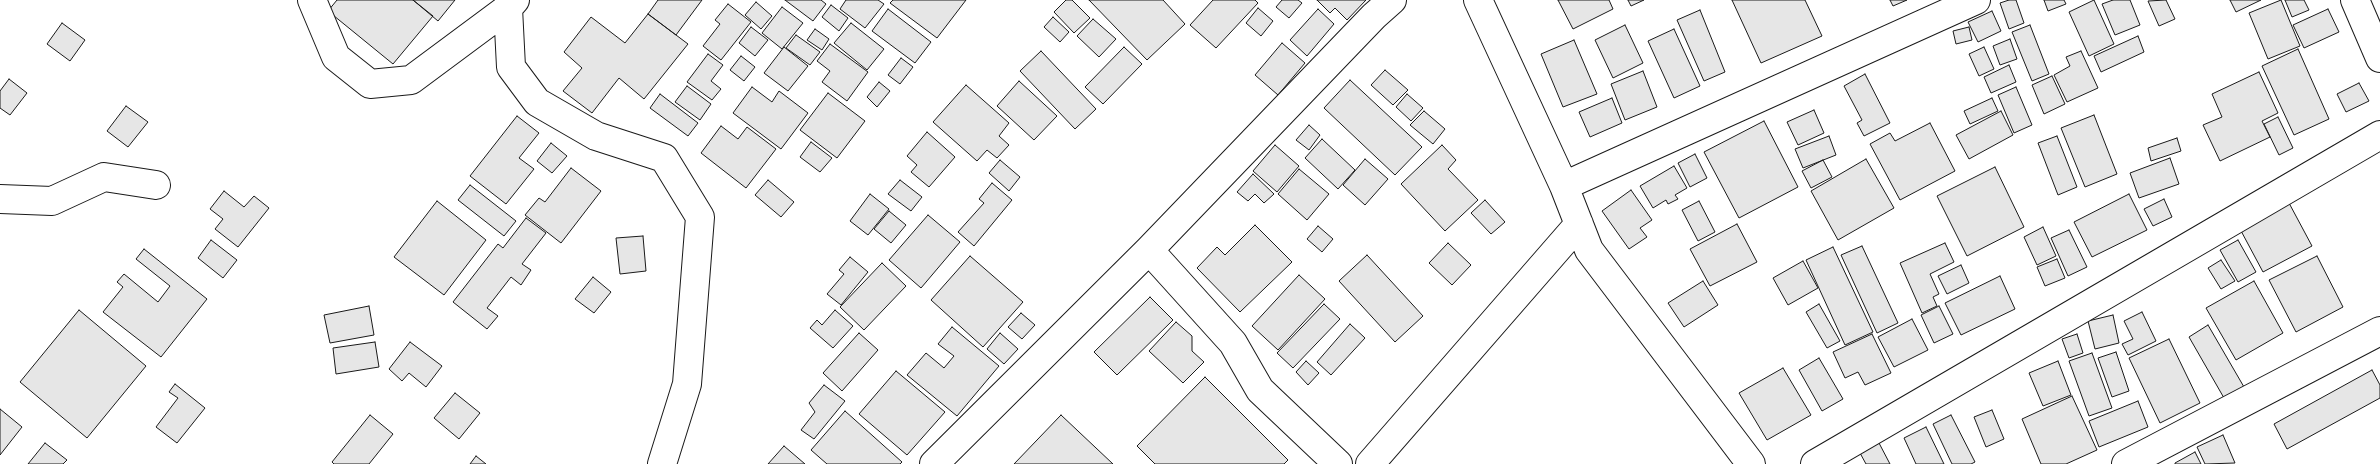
<!DOCTYPE html>
<html>
<head>
<meta charset="utf-8">
<style>
  body { margin:0 }
  canvas { display:block; background:#fff }
</style>
</head>
<body>
<canvas width="2380" height="464"></canvas>
<script>
const ctx = document.querySelector('canvas').getContext('2d');
ctx.lineJoin = 'round';
function fillPath(path, color) { ctx.fillStyle = color; ctx.fill(path, 'evenodd'); }
const poly = rows => new Path2D(rows.map(r => 'M' + r).join(''));
function stroke(path, color, width, dash) { ctx.strokeStyle = color; ctx.lineWidth = width; ctx.lineCap = dash ? 'butt' : 'round'; ctx.setLineDash(dash || []); ctx.stroke(path); }
const building = poly([
  [337,0,413,0,433,16,393,64,328,11,337,0],
  [413,0,455,0,438,21,413,0],
  [658,0,702,0,676,35,648,14,658,0],
  [785,0,821,0,826,4,813,21,785,0],
  [846,0,878,0,884,4,865,28,840,9,846,0],
  [893,0,966,0,937,38,890,3,893,0],
  [1066,0,1072,0,1090,18,1074,33,1054,12,1066,0],
  [1089,0,1163,0,1185,24,1147,60,1089,0],
  [1213,0,1255,0,1258,3,1216,48,1190,25,1213,0],
  [1282,0,1298,0,1302,3,1289,18,1276,7,1282,0],
  [1317,0,1366,0,1347,20,1335,8,1330,13,1317,0],
  [1558,0,1609,0,1613,9,1573,29,1558,0],
  [1628,0,1644,0,1631,6,1628,0],
  [1732,0,1805,0,1822,36,1761,63,1732,0],
  [1890,0,1907,0,1893,6,1890,0],
  [2009,0,2016,0,2024,23,2009,29,2000,3,2009,0],
  [2044,0,2064,0,2066,4,2048,11,2044,0],
  [2094,0,2114,44,2089,56,2069,12,2094,0],
  [2113,0,2130,0,2140,25,2115,35,2102,4,2113,0],
  [2166,0,2175,19,2159,26,2148,1,2166,0],
  [2230,0,2261,0,2236,12,2230,0],
  [2281,0,2300,46,2268,59,2249,13,2281,0],
  [2285,0,2304,0,2309,10,2292,17,2285,0],
  [756,2,772,16,761,29,745,15,756,2],
  [728,4,751,22,721,60,703,46,720,24,715,20,728,4],
  [831,5,848,18,839,31,822,17,831,5],
  [782,7,803,23,782,49,762,33,782,7],
  [1258,8,1273,21,1261,36,1246,23,1258,8],
  [888,9,931,42,915,63,872,31,888,9],
  [1318,9,1334,24,1307,56,1290,40,1318,9],
  [2328,9,2339,32,2304,48,2293,25,2328,9],
  [1700,10,1725,72,1704,81,1677,20,1700,10],
  [1992,11,2001,31,1978,42,1968,22,1992,11],
  [648,14,688,44,644,99,619,78,592,113,563,91,582,68,564,52,591,17,625,43,648,14],
  [1053,17,1069,32,1060,42,1044,27,1053,17],
  [1093,19,1116,39,1099,57,1077,36,1093,19],
  [62,23,85,40,70,61,47,44,62,23],
  [851,23,884,49,867,70,834,43,851,23],
  [1625,25,1643,63,1613,78,1595,40,1625,25],
  [2030,25,2049,74,2032,81,2012,32,2030,25],
  [751,27,768,40,755,56,739,43,751,27],
  [1969,27,1972,40,1956,44,1953,31,1969,27],
  [815,29,829,39,822,50,807,40,815,29],
  [1674,29,1700,86,1674,98,1648,41,1674,29],
  [796,35,820,52,810,65,786,48,796,35],
  [2138,36,2144,52,2101,72,2094,56,2138,36],
  [2010,39,2017,59,2000,65,1993,46,2010,39],
  [1574,40,1597,94,1563,107,1541,54,1574,40],
  [1282,43,1305,63,1278,95,1255,75,1282,43],
  [830,44,868,72,847,101,822,82,830,71,817,61,830,44],
  [784,47,808,66,788,91,764,73,784,47],
  [1124,47,1142,64,1103,104,1085,87,1124,47],
  [1984,47,1994,69,1979,76,1969,54,1984,47],
  [2298,49,2329,119,2294,135,2262,66,2298,49],
  [1041,51,1096,109,1075,129,1020,71,1041,51],
  [2081,51,2098,88,2067,102,2054,75,2070,66,2066,57,2081,51],
  [708,54,723,65,711,81,721,89,712,100,687,82,708,54],
  [741,56,755,67,744,81,730,70,741,56],
  [901,58,913,67,900,84,888,75,901,58],
  [2009,65,2016,82,1991,93,1984,77,2009,65],
  [1385,70,1408,90,1393,105,1371,85,1385,70],
  [1643,71,1657,107,1625,120,1611,84,1643,71],
  [2259,72,2278,113,2262,121,2270,137,2220,161,2203,125,2222,117,2212,94,2259,72],
  [1865,74,1890,123,1864,136,1857,123,1862,120,1844,86,1865,74],
  [2052,76,2065,104,2044,114,2032,85,2052,76],
  [9,79,27,93,10,115,0,108,0,91,9,79],
  [1350,80,1422,147,1395,175,1324,108,1350,80],
  [1019,81,1057,116,1034,140,997,106,1019,81],
  [879,82,890,91,877,107,867,97,879,82],
  [2359,83,2369,101,2346,112,2337,94,2359,83],
  [966,85,1009,123,999,136,1009,145,997,158,987,150,977,161,933,122,966,85],
  [687,86,711,104,700,120,675,102,687,86],
  [752,87,772,102,779,91,808,113,781,149,733,113,752,87],
  [2016,87,2032,125,2014,133,1998,95,2016,87],
  [828,93,865,121,837,158,800,130,828,93],
  [660,94,698,123,688,136,650,108,660,94],
  [1407,94,1423,108,1411,121,1396,107,1407,94],
  [1612,98,1622,123,1590,137,1579,112,1612,98],
  [1992,98,1998,111,1970,124,1964,111,1992,98],
  [126,106,148,122,128,147,107,131,126,106],
  [1814,110,1824,133,1798,145,1787,122,1814,110],
  [1424,111,1445,129,1433,144,1410,125,1424,111],
  [2001,111,2013,135,1969,159,1956,135,2001,111],
  [2094,115,2117,174,2085,187,2061,128,2094,115],
  [517,116,539,133,519,158,534,169,506,204,470,176,517,116],
  [2278,117,2293,148,2279,155,2264,124,2278,117],
  [1764,121,1798,187,1739,218,1704,152,1764,121],
  [1930,123,1955,171,1900,200,1870,144,1890,133,1895,141,1930,123],
  [1309,125,1320,135,1309,150,1296,140,1309,125],
  [721,126,738,139,747,127,776,149,746,188,701,153,721,126],
  [927,132,955,157,929,187,911,172,917,165,907,156,927,132],
  [1829,136,1836,155,1803,168,1795,149,1829,136],
  [2057,136,2077,187,2058,195,2038,143,2057,136],
  [2177,138,2181,151,2151,161,2148,148,2177,138],
  [1322,139,1355,170,1338,189,1305,158,1322,139],
  [811,142,832,158,820,172,800,157,811,142],
  [551,143,567,156,552,173,537,161,551,143],
  [1275,145,1299,166,1277,192,1253,171,1275,145],
  [1442,145,1456,160,1448,169,1478,200,1445,231,1401,184,1442,145],
  [1695,154,1707,178,1690,187,1678,163,1695,154],
  [2170,158,2179,184,2139,198,2130,173,2170,158],
  [1365,159,1388,179,1365,205,1343,185,1365,159],
  [1866,159,1894,208,1838,240,1811,191,1866,159],
  [1000,160,1020,177,1009,191,989,173,1000,160],
  [1823,160,1832,177,1811,188,1802,171,1823,160],
  [1674,166,1687,188,1675,195,1678,199,1668,204,1666,200,1653,208,1640,186,1674,166],
  [1995,167,2024,227,1967,256,1937,196,1995,167],
  [571,168,601,191,561,243,525,215,539,198,545,202,571,168],
  [1299,169,1329,194,1307,220,1278,194,1299,169],
  [1253,174,1274,194,1264,203,1255,194,1248,201,1237,192,1253,174],
  [768,180,794,202,781,217,755,195,768,180],
  [900,180,922,197,911,211,888,194,900,180],
  [992,183,1012,200,974,246,958,232,984,203,979,199,992,183],
  [470,185,516,221,504,236,458,200,470,185],
  [1631,190,1652,220,1640,228,1647,237,1629,249,1602,211,1631,190],
  [224,191,244,207,254,196,269,208,238,247,215,229,223,219,210,209,224,191],
  [870,194,889,209,868,235,850,221,870,194],
  [2129,194,2147,230,2092,257,2074,222,2129,194],
  [2164,199,2172,217,2153,226,2144,209,2164,199],
  [1485,200,1505,222,1491,234,1471,213,1485,200],
  [437,201,486,240,444,295,394,257,437,201],
  [1699,201,1715,232,1698,241,1682,210,1699,201],
  [2289,203,2312,246,2263,272,2240,229,2289,203],
  [889,211,906,225,891,243,874,229,889,211],
  [928,215,960,242,921,288,889,260,928,215],
  [526,218,546,233,522,264,531,270,521,285,511,277,487,308,498,316,487,329,453,302,498,244,503,248,526,218],
  [1737,224,1757,262,1710,286,1690,249,1737,224],
  [1255,225,1292,262,1240,312,1197,268,1217,247,1225,255,1255,225],
  [1318,226,1333,239,1322,252,1307,239,1318,226],
  [2043,227,2056,256,2037,265,2024,237,2043,227],
  [2069,230,2087,267,2068,276,2051,238,2069,230],
  [643,236,646,271,620,274,616,238,643,236],
  [211,240,237,260,223,278,198,258,211,240],
  [2238,240,2256,272,2238,282,2220,250,2238,240],
  [1448,243,1471,265,1452,285,1429,263,1448,243],
  [1945,243,1954,262,1930,274,1939,294,1933,297,1937,306,1922,313,1900,263,1945,243],
  [1862,246,1898,323,1877,333,1841,255,1862,246],
  [1833,247,1873,332,1845,345,1806,260,1833,247],
  [144,249,207,299,161,357,103,312,123,287,117,282,124,274,158,302,170,286,136,259,144,249],
  [1367,255,1423,316,1395,342,1339,281,1367,255],
  [970,256,1023,302,983,347,931,300,970,256],
  [2317,256,2343,307,2296,332,2269,280,2317,256],
  [850,257,868,272,841,305,827,294,844,274,839,270,850,257],
  [2057,259,2065,278,2045,286,2037,267,2057,259],
  [2221,260,2235,281,2221,289,2208,268,2221,260],
  [1803,261,1818,288,1788,305,1773,278,1803,261],
  [882,263,906,286,864,330,840,307,882,263],
  [1961,265,1969,283,1947,294,1938,276,1961,265],
  [1299,275,1325,299,1278,350,1252,326,1299,275],
  [2000,276,2015,309,1961,335,1945,303,2000,276],
  [593,277,611,292,594,313,575,299,593,277],
  [1703,281,1718,305,1684,327,1668,303,1703,281],
  [2254,281,2283,333,2236,360,2206,308,2254,281],
  [1150,297,1173,320,1117,375,1094,352,1150,297],
  [1324,304,1340,319,1293,368,1277,353,1324,304],
  [1819,304,1840,341,1827,348,1806,312,1819,304],
  [369,306,374,335,330,343,324,315,369,306],
  [1939,306,1953,334,1934,343,1921,315,1939,306],
  [79,310,146,366,87,438,20,382,79,310],
  [835,310,853,326,833,348,810,328,817,320,822,325,835,310],
  [2142,312,2156,341,2128,355,2122,344,2133,339,2124,321,2142,312],
  [1021,313,1035,325,1022,339,1008,327,1021,313],
  [2113,315,2119,343,2095,349,2088,321,2113,315],
  [1912,319,1928,350,1894,367,1878,337,1912,319],
  [1176,322,1192,336,1192,351,1204,362,1183,383,1149,351,1176,322],
  [1350,324,1365,338,1331,375,1317,362,1350,324],
  [2208,325,2244,387,2224,398,2189,337,2208,325],
  [952,327,999,366,957,416,907,375,926,353,944,368,954,356,938,344,952,327],
  [859,333,878,350,842,391,823,373,859,333],
  [1000,333,1018,349,1004,364,987,349,1000,333],
  [1872,334,1891,373,1865,385,1858,372,1845,378,1833,352,1872,334],
  [2077,334,2083,353,2069,358,2062,339,2077,334],
  [2169,339,2200,403,2160,423,2129,358,2169,339],
  [375,342,379,367,336,374,333,348,375,342],
  [410,342,442,366,426,387,409,373,402,381,389,369,410,342],
  [2116,352,2129,391,2112,397,2098,358,2116,352],
  [2092,353,2112,408,2089,416,2069,361,2092,353],
  [1819,358,1843,399,1822,411,1799,370,1819,358],
  [1306,361,1319,373,1308,385,1296,372,1306,361],
  [2058,361,2071,395,2043,406,2029,373,2058,361],
  [1783,368,1811,415,1767,440,1739,393,1783,368],
  [2372,370,2380,385,2380,398,2287,449,2274,424,2372,370],
  [896,371,945,412,907,455,859,414,896,371],
  [1205,377,1288,460,1284,464,1155,464,1137,446,1205,377],
  [175,384,205,408,177,443,156,427,178,398,169,392,175,384],
  [824,385,845,401,814,439,801,430,815,412,809,403,824,385],
  [455,393,480,413,459,439,434,418,455,393],
  [2072,396,2097,450,2066,464,2041,464,2022,419,2072,396],
  [2138,401,2148,427,2099,447,2089,421,2138,401],
  [0,409,22,427,0,455,0,409],
  [1992,410,2004,439,1986,447,1974,417,1992,410],
  [845,411,902,462,900,464,827,464,811,450,845,411],
  [370,415,393,434,369,464,334,464,332,462,370,415],
  [1061,415,1113,464,1014,464,1061,415],
  [1951,415,1975,462,1971,464,1952,464,1933,424,1951,415],
  [1926,427,1944,464,1916,464,1904,438,1926,427],
  [2223,435,2235,463,2205,464,2197,447,2223,435],
  [45,443,67,460,63,464,28,464,45,443],
  [1879,443,1890,464,1866,464,1860,453,1879,443],
  [784,446,805,464,768,464,784,446],
  [2195,452,2201,464,2175,464,2175,463,2195,452],
  [476,456,486,464,470,464,476,456]
]);
fillPath(building, '#e6e6e6');
stroke(building, '#1a1a1a', 1);
const minor = poly([
  [312,0,336,57,370,84,411,80,508,8],
  [515,0,508,8,511,67,537,102,596,136,664,158,700,217,687,384,662,464],
  [1478,0,1564,186,1589,250,1751,464],
  [2355,0,2380,58],
  [1564,186,1976,0],
  [0,199,52,201,104,177,156,185],
  [1149,250,1233,343,1260,390,1338,464],
  [934,464,1149,250,1374,16,1392,0],
  [1370,464,1579,224],
  [1815,464,2380,135],
  [2126,464,2380,331]
]);
stroke(minor, '#1a1a1a', 30);
stroke(minor, '#fff', 28);
</script>
</body>
</html>
